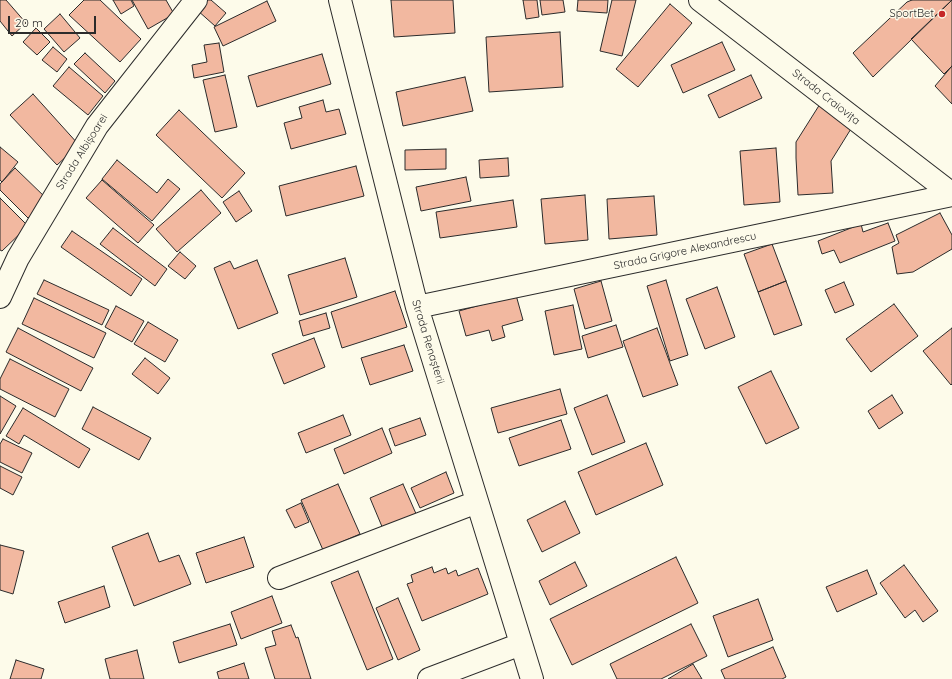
<!DOCTYPE html>
<html>
<head>
<meta charset="utf-8">
<style>
  body { margin:0 }
  #map { position:relative; width:952px; height:679px; overflow:hidden; background:#fdfbea; font-family:Quicksand,sans-serif }
  canvas { display:block }
  .scale { position:absolute; left:8px; top:16px; width:88px; height:18px; box-sizing:border-box; border:2px solid #2b2b2b; border-top:0; padding-left:5px; font-size:12px; line-height:14px; white-space:nowrap; color:#2b2b2b; -webkit-text-stroke:3px #fdfbea; paint-order:stroke }
</style>
</head>
<body>
<div id="map">
<canvas width="952" height="679"></canvas>
<div class="scale">20 m</div>
</div>
<script>
const ctx = document.querySelector('canvas').getContext('2d');
ctx.lineJoin = 'round';
function fillPath(path, color) { ctx.fillStyle = color; ctx.fill(path, 'evenodd'); }
const poly = rows => new Path2D(rows.map(r => 'M' + r).join(''));
function stroke(path, color, width, dash) { ctx.strokeStyle = color; ctx.lineWidth = width; ctx.lineCap = dash ? 'butt' : 'round'; ctx.setLineDash(dash || []); ctx.stroke(path); }
function write(font, color, halo, rows, align = 'center') {
  ctx.font = font + ' Quicksand,sans-serif'; ctx.lineWidth = 3; ctx.setLineDash([]); ctx.textBaseline = 'middle'; ctx.strokeStyle = halo; ctx.fillStyle = color; for (const [text, x, y, turn = 0] of rows) {
    ctx.save(); ctx.translate(x, y); ctx.rotate((+turn || 0) * Math.PI / 180); ctx.textAlign = isNaN(turn) ? turn : align; if (halo) ctx.strokeText(text, 0, 0); ctx.fillText(text, 0, 0); ctx.restore();
  }
}
const building = poly([
  [0,0,6,0,26,23,12,36,0,21,0,0],
  [84,0,100,0,141,39,120,62,69,15,84,0],
  [113,0,131,0,134,6,121,14,113,0],
  [132,0,166,0,174,14,148,29,132,0],
  [205,0,211,0,226,13,215,26,197,10,205,0],
  [391,0,453,0,455,33,394,37,391,0],
  [523,0,537,0,539,17,526,19,523,0],
  [540,0,563,0,565,12,542,15,540,0],
  [578,0,608,0,607,13,577,11,578,0],
  [612,0,636,0,622,56,600,51,612,0],
  [912,0,952,0,873,77,853,53,907,2,912,0],
  [952,0,952,66,944,74,911,39,952,0],
  [267,1,276,21,223,46,214,27,267,1],
  [670,4,692,23,638,87,616,69,670,4],
  [60,14,80,38,64,52,44,29,60,14],
  [36,28,50,42,37,55,23,42,36,28],
  [560,32,563,87,489,92,486,37,560,32],
  [722,42,735,70,683,93,671,65,722,42],
  [219,43,224,72,194,78,192,65,207,62,204,45,219,43],
  [53,47,67,59,57,72,42,60,53,47],
  [85,53,115,81,105,93,74,64,85,53],
  [322,54,331,84,257,107,248,76,322,54],
  [952,66,952,104,935,86,952,66],
  [69,67,103,96,88,115,53,86,69,67],
  [225,75,237,127,215,132,203,80,225,75],
  [751,75,762,98,719,118,708,95,751,75],
  [465,77,473,111,403,126,396,92,465,77],
  [33,94,79,145,57,165,10,115,33,94],
  [323,100,326,112,339,109,346,134,291,149,284,123,302,118,299,107,323,100],
  [820,104,854,124,831,161,833,193,798,195,796,158,796,142,820,104],
  [179,110,245,173,222,198,156,135,179,110],
  [0,147,18,162,2,182,0,180,0,147],
  [776,148,780,202,744,205,740,151,776,148],
  [446,149,446,169,405,170,405,150,446,149],
  [508,158,509,176,480,178,479,160,508,158],
  [117,160,157,193,168,179,180,189,152,221,102,179,117,160],
  [356,166,364,196,286,216,279,186,356,166],
  [15,168,47,199,28,218,0,190,0,184,15,168],
  [466,177,471,201,421,211,416,187,466,177],
  [102,180,154,225,138,243,86,198,102,180],
  [201,190,221,213,177,252,156,229,201,190],
  [239,191,252,211,236,222,223,202,239,191],
  [585,195,588,240,545,244,541,199,585,195],
  [654,196,657,235,609,239,607,199,654,196],
  [0,198,28,226,2,251,0,250,0,198],
  [513,200,517,227,440,238,436,212,513,200],
  [940,213,952,235,952,249,913,272,897,274,892,247,899,243,896,235,940,213],
  [888,223,895,241,840,263,834,250,822,254,818,241,861,224,863,232,888,223],
  [113,228,167,269,155,286,100,244,113,228],
  [72,231,142,279,131,296,61,247,72,231],
  [772,244,786,281,758,292,744,254,772,244],
  [180,252,196,266,185,279,168,266,180,252],
  [345,258,357,297,300,315,288,275,345,258],
  [257,260,278,313,238,329,214,268,230,261,234,269,257,260],
  [44,280,109,310,102,325,37,294,44,280],
  [666,280,688,355,670,361,647,286,666,280],
  [601,281,612,321,585,329,574,289,601,281],
  [786,281,802,325,774,335,758,292,786,281],
  [844,282,854,305,835,313,825,290,844,282],
  [717,287,735,337,705,349,686,299,717,287],
  [395,291,407,327,342,348,331,312,395,291],
  [516,295,523,320,502,326,505,337,492,341,489,330,466,336,459,311,516,295],
  [34,298,106,333,94,358,22,324,34,298],
  [894,304,918,336,871,372,846,339,894,304],
  [573,305,582,349,554,355,545,311,573,305],
  [116,306,144,321,132,342,105,327,116,306],
  [326,313,330,328,303,336,299,321,326,313],
  [148,322,178,340,165,362,134,344,148,322],
  [616,325,623,347,588,358,582,336,616,325],
  [18,328,93,368,81,391,6,352,18,328],
  [657,328,678,385,643,397,623,341,657,328],
  [952,328,952,384,951,385,923,351,952,328],
  [314,338,325,367,284,384,272,354,314,338],
  [404,345,413,371,370,385,361,358,404,345],
  [145,358,170,378,158,394,132,374,145,358],
  [10,359,69,389,55,417,0,389,0,379,10,359],
  [771,371,799,428,766,444,738,387,771,371],
  [560,389,567,414,498,433,491,408,560,389],
  [607,395,625,442,592,455,574,408,607,395],
  [892,395,903,413,879,429,868,411,892,395],
  [0,396,16,406,0,434,0,396],
  [93,407,151,438,139,460,82,429,93,407],
  [23,408,90,449,79,468,24,435,19,444,6,436,23,408],
  [343,415,351,435,306,453,298,433,343,415],
  [420,418,426,435,395,446,389,429,420,418],
  [561,420,571,449,519,466,509,438,561,420],
  [382,428,392,453,344,474,334,449,382,428],
  [3,439,32,453,22,473,0,462,0,444,3,439],
  [646,443,663,485,596,515,578,472,646,443],
  [0,466,22,477,13,495,0,488,0,466],
  [446,472,454,493,420,508,411,488,446,472],
  [338,484,360,534,323,550,301,500,338,484],
  [403,484,417,516,383,529,370,498,403,484],
  [565,501,580,533,542,552,527,520,565,501],
  [301,503,309,522,295,528,286,510,301,503],
  [148,533,159,562,179,555,191,584,134,606,112,547,148,533],
  [244,537,254,567,206,583,196,553,244,537],
  [0,545,24,551,13,594,0,590,0,545],
  [676,557,698,603,572,665,550,619,676,557],
  [575,562,587,586,550,605,539,581,575,562],
  [904,565,938,611,923,622,915,610,905,618,880,583,904,565],
  [432,567,434,573,446,568,448,574,456,570,458,576,478,568,488,594,422,621,407,584,413,582,411,575,432,567],
  [867,570,877,594,837,612,826,587,867,570],
  [358,571,393,659,367,670,331,582,358,571],
  [104,586,110,607,65,623,58,602,104,586],
  [272,596,282,623,241,639,231,612,272,596],
  [398,598,420,650,398,660,376,608,398,598],
  [758,599,773,640,728,657,713,616,758,599],
  [230,624,237,645,179,663,173,642,230,624],
  [691,624,707,656,661,679,617,679,610,664,691,624],
  [291,625,296,638,298,637,311,679,275,679,265,648,276,645,272,631,291,625],
  [773,647,786,677,782,679,725,679,721,670,773,647],
  [137,650,144,679,110,679,105,659,137,650],
  [16,660,44,669,41,679,10,679,16,660],
  [244,663,249,679,219,679,217,672,244,663],
  [693,664,702,679,668,679,693,664]
]);
fillPath(building, '#f2b8a0');
stroke(building, '#2b2b2b', 1);
const minor = poly([
  [340,0,417,307,532,679],
  [0,297,18,258,97,126,196,0],
  [417,307,952,195],
  [279,578,477,502],
  [429,679,521,644]
]);
const tertiary = poly([
  [700,0,952,194]
]);
stroke(minor, '#2b2b2b', 24);
stroke(tertiary, '#2b2b2b', 24);
stroke(minor, '#fdfbea', 22);
stroke(tertiary, '#fdfbea', 22);
for (const [x, y, r, color] of [
  [942,14,4,"#c62828"]
]) { const dot = new Path2D(); dot.arc(x, y, r, 0, 2 * Math.PI); ctx.fillStyle = color; ctx.fill(dot); stroke(dot, '#fdfbea', 1.5); }
write('11px', '#2b2b2b', '#fdfbea', [
  ["SportBet",934,14]
], 'right');
write('11px', '#2b2b2b', '#fdfbea', [
  ["Strada Craiovița",826,97,38],
  ["Strada Albișoarei",82,152,-58],
  ["Strada Grigore Alexandrescu",685,251,-12],
  ["Strada Renașterii",428,342,73]
]);
</script>
</body>
</html>
